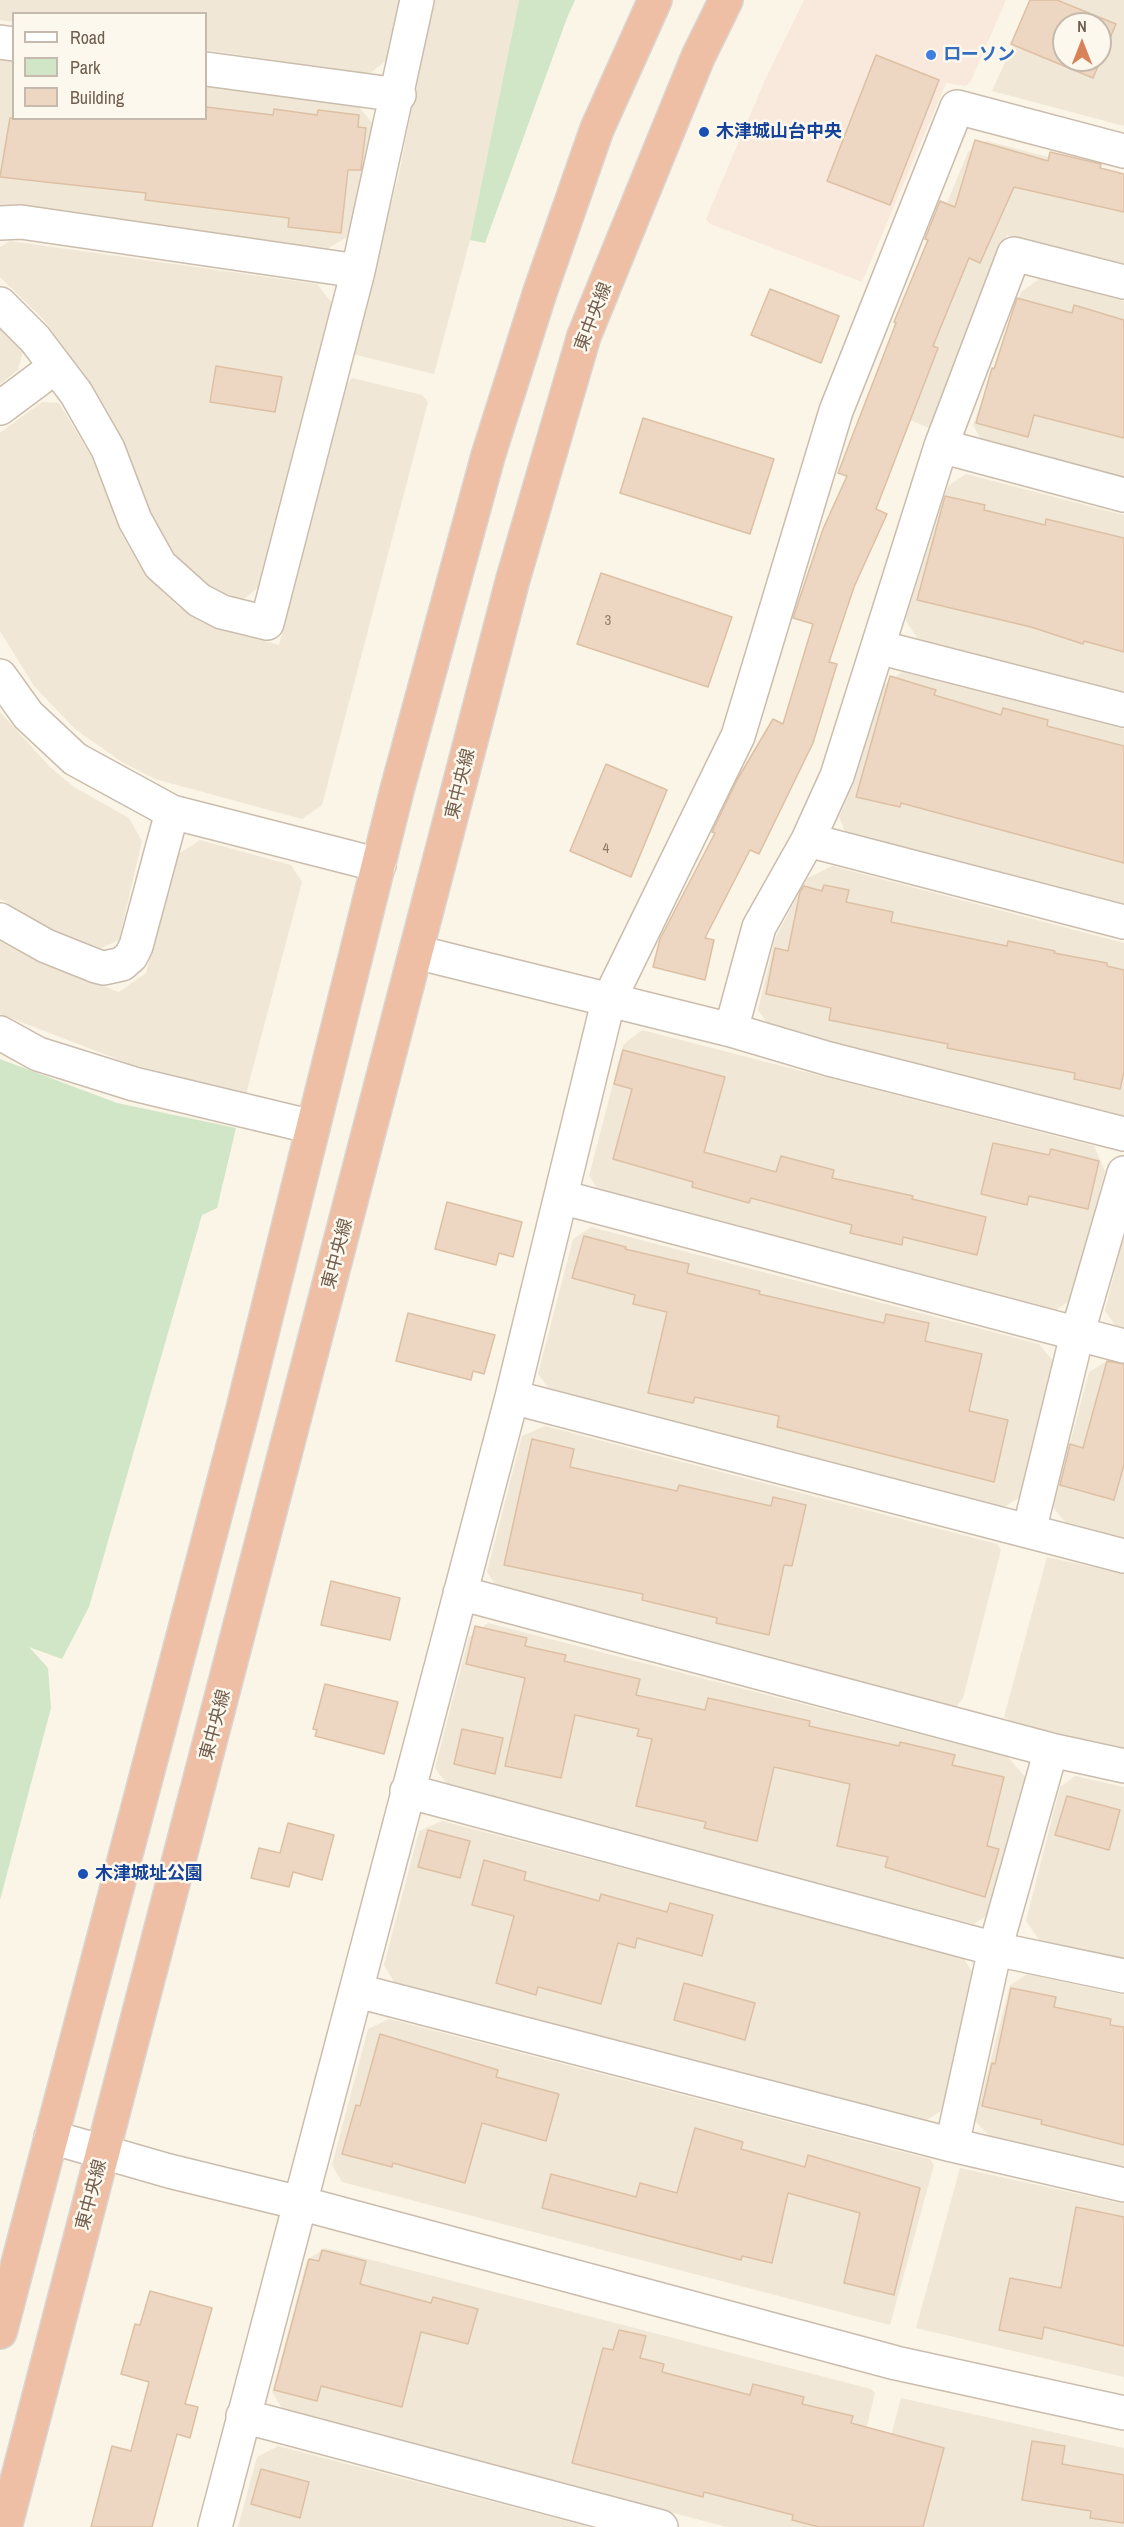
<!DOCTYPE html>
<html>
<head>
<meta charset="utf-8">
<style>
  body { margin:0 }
  #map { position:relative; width:1124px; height:2527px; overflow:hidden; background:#faf5e7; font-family:"Archivo Narrow",sans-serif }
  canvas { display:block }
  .legend { position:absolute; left:12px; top:12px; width:195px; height:108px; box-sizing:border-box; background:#fdf8ed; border:2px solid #c5baad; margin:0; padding:8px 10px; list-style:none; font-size:18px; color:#715e4e }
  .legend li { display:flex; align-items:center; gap:12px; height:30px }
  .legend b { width:30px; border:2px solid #c5baad }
  .north { position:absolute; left:1052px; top:12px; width:60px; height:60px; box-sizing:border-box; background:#fdf8ed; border:2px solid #c5baad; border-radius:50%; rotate:0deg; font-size:16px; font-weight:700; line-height:24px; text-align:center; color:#715e4e }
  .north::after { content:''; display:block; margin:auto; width:21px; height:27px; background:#d78259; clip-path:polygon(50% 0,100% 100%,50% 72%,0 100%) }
</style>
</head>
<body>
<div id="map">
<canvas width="1124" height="2527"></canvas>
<ul class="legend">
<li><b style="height:8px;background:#fff"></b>Road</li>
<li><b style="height:16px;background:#d0e6c7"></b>Park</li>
<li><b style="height:16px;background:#edd7c2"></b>Building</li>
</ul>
<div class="north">N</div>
</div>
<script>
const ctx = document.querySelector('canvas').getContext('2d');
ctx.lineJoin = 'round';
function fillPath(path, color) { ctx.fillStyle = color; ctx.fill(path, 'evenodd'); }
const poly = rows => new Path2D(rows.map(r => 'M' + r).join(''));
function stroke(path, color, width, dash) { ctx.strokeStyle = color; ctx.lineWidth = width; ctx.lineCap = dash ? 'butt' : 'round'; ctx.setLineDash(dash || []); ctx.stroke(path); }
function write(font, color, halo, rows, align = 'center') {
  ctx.font = font + ' "Archivo Narrow","Noto Sans JP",sans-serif'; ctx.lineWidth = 5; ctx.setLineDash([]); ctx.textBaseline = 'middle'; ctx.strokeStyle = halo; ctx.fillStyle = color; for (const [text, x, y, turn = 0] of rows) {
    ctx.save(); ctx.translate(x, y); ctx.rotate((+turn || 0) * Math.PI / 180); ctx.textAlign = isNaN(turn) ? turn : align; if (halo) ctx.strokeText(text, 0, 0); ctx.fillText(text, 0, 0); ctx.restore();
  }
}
fillPath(poly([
  [0,0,400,0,388,59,369,74,206,50,206,14,14,14,13,22,0,20],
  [433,0,519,0,470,240,434,374,352,354,399,174],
  [1033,0,1124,0,1124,126,992,91],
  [1064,24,1100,24,1100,60,1064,60],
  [0,55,13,57,14,118,206,118,206,85,359,107,374,125,349,236,325,250,0,208],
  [987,141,1124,177,1124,265,1007,235,934,422,929,428,870,403,900,316,968,152],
  [10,241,317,284,332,303,260,586,240,602,203,585,175,559,155,529,122,440,86,376,43,319,0,277,0,247],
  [1039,279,1124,301,1124,478,981,440,973,425,1021,292],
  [0,327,23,351,18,370,0,384],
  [352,378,422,395,428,402,322,805,302,819,155,779,122,762,75,729,34,686,0,631,0,433,42,402,59,403,91,456,122,535,145,574,177,606,195,618,215,628,279,645,347,384],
  [966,474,1124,515,1124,692,918,639,905,620,948,486],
  [902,672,1124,729,1124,908,846,834,839,817,854,782,884,685],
  [0,712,50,767,74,787,129,818,142,841,119,940,99,949,54,930,0,899],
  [200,840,291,865,302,882,246,1094,130,1064,0,1014,0,941,36,961,119,992,146,973,177,855],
  [832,866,1124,943,1124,1118,769,1026,758,1010,775,939,806,879],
  [642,1030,1094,1146,1105,1171,1071,1300,1053,1312,600,1193,589,1176,623,1045],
  [591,1227,1039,1344,1055,1363,1020,1497,1001,1509,552,1393,538,1374,573,1239],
  [1124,1234,1124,1330,1118,1329,1105,1311],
  [1105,1362,1124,1366,1124,1541,1068,1526,1053,1507,1089,1372],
  [545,1426,997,1544,1001,1550,963,1698,955,1708,498,1589,487,1572,522,1436],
  [1047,1557,1124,1574,1124,1750,1016,1724,1004,1717],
  [488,1623,1008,1757,1026,1778,992,1912,974,1924,449,1787,435,1768,469,1637],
  [1075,1776,1124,1787,1124,1959,1040,1941,1026,1921,1060,1787],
  [442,1821,963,1957,975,1977,941,2111,925,2121,396,1985,384,1965,419,1831],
  [1027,1974,1124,1995,1124,2168,992,2139,975,2121,1010,1985],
  [389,2019,930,2159,934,2165,890,2325,342,2182,332,2165,368,2029],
  [960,2168,1124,2204,1124,2377,916,2328],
  [325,2248,871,2389,875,2393,842,2527,727,2527,284,2411,272,2392,307,2260],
  [901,2398,1124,2448,1124,2527,867,2527],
  [278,2446,590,2527,238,2527,257,2457]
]), '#f1e7d6');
fillPath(poly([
  [804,0,1006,0,970,83,965,86,946,83,862,282,710,224,706,219,765,80]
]), '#f9e8dc');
fillPath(poly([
  [519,0,575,0,567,18,485,243,470,240],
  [0,1059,117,1103,236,1128,217,1208,202,1215,89,1607,62,1659,29,1647,48,1668,51,1708,0,1900]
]), '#d0e6c7');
const building = poly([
  [1030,0,1057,0,1116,24,1093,78,1011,44,1030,0],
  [1064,24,1100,24,1100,60,1064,60,1064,24],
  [876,55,939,80,890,205,827,181,876,55],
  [206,107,273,115,274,109,317,115,318,110,359,115,358,127,366,128,361,170,348,170,341,233,288,227,289,218,145,200,146,193,0,177,10,118,206,118,206,107],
  [975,140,1048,161,1050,152,1101,164,1100,168,1124,174,1124,212,1014,187,980,263,969,258,933,346,938,348,876,509,887,514,854,587,829,662,837,664,813,743,759,854,750,850,705,938,714,940,705,980,653,967,660,939,715,833,712,832,737,780,773,719,783,724,813,624,793,618,823,529,847,476,838,473,896,323,894,322,928,240,925,239,940,201,955,207,975,140],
  [770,289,839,316,821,363,751,335,770,289],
  [1017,298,1072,313,1074,305,1124,320,1124,438,1034,415,1028,437,976,423,992,368,994,369,1017,298],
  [216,366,282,377,275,412,210,402,216,366],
  [643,418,774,459,750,534,620,493,643,418],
  [945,496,985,505,984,510,1045,525,1046,519,1124,538,1124,652,1084,641,1083,644,1031,627,917,600,945,496],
  [601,573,732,617,708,687,577,644,601,573],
  [890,676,936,690,934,695,1001,715,1003,708,1048,720,1047,726,1124,746,1124,863,901,803,900,807,856,797,890,676],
  [606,764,667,790,631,877,570,851,606,764],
  [824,885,849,890,846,902,893,912,891,922,1007,946,1008,941,1055,951,1054,953,1107,963,1107,966,1124,970,1124,1072,1120,1089,1074,1079,1075,1073,947,1048,948,1044,829,1020,831,1008,766,994,775,948,788,951,800,892,804,886,822,891,824,885],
  [623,1050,725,1077,704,1152,776,1172,781,1156,834,1170,832,1178,913,1196,912,1199,986,1217,977,1255,903,1237,902,1245,850,1233,852,1225,751,1198,749,1203,692,1187,693,1182,613,1159,632,1089,614,1084,623,1050],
  [993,1143,1049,1155,1051,1149,1099,1161,1088,1209,1029,1196,1027,1205,981,1194,993,1143],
  [447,1202,522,1222,513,1257,499,1253,496,1265,435,1249,447,1202],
  [584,1236,626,1247,625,1249,689,1264,687,1273,760,1291,759,1294,884,1323,886,1314,929,1323,925,1341,982,1354,969,1411,1008,1420,994,1482,777,1427,779,1416,695,1397,693,1403,648,1393,667,1312,633,1304,635,1295,572,1278,584,1236],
  [408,1313,495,1335,484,1374,473,1371,471,1380,396,1361,408,1313],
  [1107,1361,1124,1364,1124,1465,1114,1500,1060,1485,1070,1444,1083,1448,1107,1361],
  [532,1439,574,1449,570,1467,677,1491,679,1485,771,1506,773,1497,806,1505,792,1566,784,1565,769,1635,716,1623,717,1618,642,1600,643,1594,504,1565,532,1439],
  [331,1581,400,1598,390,1640,321,1625,331,1581],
  [475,1626,527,1638,525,1646,566,1655,564,1661,640,1679,636,1695,705,1710,708,1698,810,1721,809,1726,899,1746,900,1742,955,1755,952,1765,1004,1777,987,1846,999,1849,985,1897,885,1867,888,1857,837,1846,850,1784,774,1767,757,1841,704,1828,706,1822,636,1806,652,1739,637,1736,639,1729,575,1715,561,1778,505,1766,525,1678,466,1664,475,1626],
  [325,1684,398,1702,384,1754,315,1736,317,1730,313,1729,325,1684],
  [462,1729,503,1738,495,1774,454,1764,462,1729],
  [1067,1796,1120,1810,1109,1850,1055,1835,1067,1796],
  [288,1823,334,1835,322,1880,293,1872,289,1887,251,1878,259,1848,280,1853,288,1823],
  [428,1830,470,1841,460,1878,418,1867,428,1830],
  [484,1860,526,1872,524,1880,599,1901,601,1894,667,1912,670,1903,713,1915,702,1956,637,1938,635,1948,618,1943,601,2004,538,1987,536,1995,496,1983,514,1916,472,1905,484,1860],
  [684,1983,755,2003,745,2040,674,2020,684,1983],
  [1011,1988,1056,1997,1054,2007,1111,2019,1110,2025,1124,2027,1124,2145,1041,2124,1042,2120,982,2106,992,2063,995,2064,1011,1988],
  [380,2034,498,2070,496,2077,559,2094,546,2141,482,2123,465,2183,393,2163,392,2167,342,2154,356,2105,360,2106,380,2034],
  [695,2128,743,2142,741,2149,805,2167,808,2155,920,2188,894,2295,844,2283,860,2213,788,2193,772,2263,742,2256,741,2260,542,2208,551,2174,636,2197,640,2183,677,2193,695,2128],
  [1076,2207,1124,2217,1124,2346,1044,2327,1042,2339,999,2330,1010,2278,1061,2288,1076,2207],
  [322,2250,366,2261,360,2284,431,2303,433,2297,478,2309,468,2344,421,2332,402,2407,321,2386,317,2401,274,2390,309,2259,319,2261,322,2250],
  [150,2291,212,2308,185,2404,198,2407,190,2438,177,2434,152,2527,91,2527,112,2446,131,2451,149,2382,121,2374,135,2324,140,2325,150,2291],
  [619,2330,646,2336,640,2358,664,2364,662,2372,750,2395,753,2384,804,2397,802,2404,853,2416,851,2423,944,2448,923,2527,819,2527,792,2520,793,2515,704,2492,703,2497,572,2463,603,2348,613,2350,619,2330],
  [1032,2441,1065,2446,1062,2464,1124,2475,1124,2523,1090,2518,1091,2511,1022,2500,1032,2441],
  [261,2469,309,2482,300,2518,251,2504,261,2469]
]);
fillPath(building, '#edd7c2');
stroke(building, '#ddc0a4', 1.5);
const minor = poly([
  [0,42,14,44],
  [206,69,399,95],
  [0,223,21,222,358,271],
  [1124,282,1014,254,941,446,837,776,808,840,1124,922],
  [0,304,35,339,76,393,108,449,135,520,160,565,199,600,222,612,267,623,358,271,417,0],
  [0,408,55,367],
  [941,446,1124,495],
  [878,647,1124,710],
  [0,676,28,715,75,759,172,812,379,865],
  [0,920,46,946,96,966,104,968,122,964,131,956,136,946,172,812],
  [416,952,731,1030,829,1059,1124,1134],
  [731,1030,759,927,808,840],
  [0,1033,38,1054,134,1084,313,1127],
  [561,1197,1124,1346],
  [512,1397,1124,1556],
  [1029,1531,1077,1335,1124,1173],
  [460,1593,1051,1750,1124,1766],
  [407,1791,995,1949,1124,1976],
  [358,1991,952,2145,1124,2185],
  [51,2137,169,2171,300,2203,896,2363,1124,2413],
  [952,2145,995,1949,1051,1750],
  [243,2416,661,2527],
  [215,2527,512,1397,608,1002,738,736,836,411,957,107,1124,151]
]);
const highway = poly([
  [0,2332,243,1409,397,790,488,456,540,292,597,129,655,0],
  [5,2527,513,579,584,336,698,57,726,0]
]);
stroke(minor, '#cbbdae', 36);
stroke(highway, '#dad5d1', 36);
stroke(minor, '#fff', 33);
stroke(highway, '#eebfa5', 33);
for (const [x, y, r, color] of [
  [931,55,6,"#3f7fe0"],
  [704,132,6,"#1a4fb4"],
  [83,1874,6,"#1a4fb4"]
]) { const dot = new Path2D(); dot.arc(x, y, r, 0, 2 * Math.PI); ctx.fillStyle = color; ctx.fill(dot); stroke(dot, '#fdf8ed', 2); }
write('15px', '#907c6b', null, [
  ["3",608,621],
  ["4",606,849]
]);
write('bold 18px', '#366cbe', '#fdf8ed', [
  ["ローソン",943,55]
], 'left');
write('bold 18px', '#164399', '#fdf8ed', [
  ["木津城山台中央",716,132],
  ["木津城址公園",95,1874]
], 'left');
write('18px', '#715e4e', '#fdf8ed', [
  ["東中央線",594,317,-69],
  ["東中央線",461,784,-76],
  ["東中央線",338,1254,-75],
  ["東中央線",216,1725,-75],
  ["東中央線",92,2195,-75]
]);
</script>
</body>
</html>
